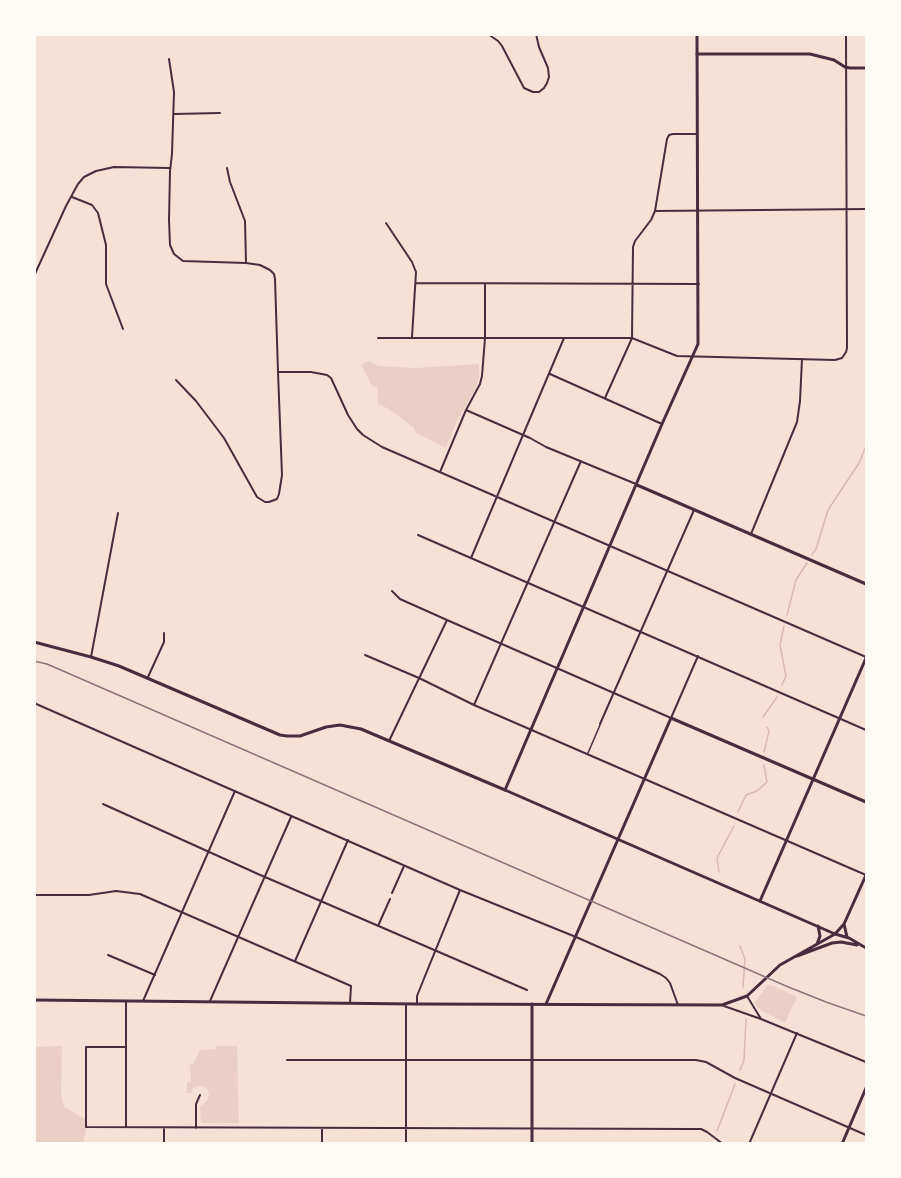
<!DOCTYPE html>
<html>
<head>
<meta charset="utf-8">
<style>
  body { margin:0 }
  #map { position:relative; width:901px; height:1178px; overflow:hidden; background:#f7e1d7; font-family:"DejaVu Sans",sans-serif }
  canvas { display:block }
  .frame { position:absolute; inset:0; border:36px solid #fffaf5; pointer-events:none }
</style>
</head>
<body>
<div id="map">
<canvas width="901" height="1178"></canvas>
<div class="frame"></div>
</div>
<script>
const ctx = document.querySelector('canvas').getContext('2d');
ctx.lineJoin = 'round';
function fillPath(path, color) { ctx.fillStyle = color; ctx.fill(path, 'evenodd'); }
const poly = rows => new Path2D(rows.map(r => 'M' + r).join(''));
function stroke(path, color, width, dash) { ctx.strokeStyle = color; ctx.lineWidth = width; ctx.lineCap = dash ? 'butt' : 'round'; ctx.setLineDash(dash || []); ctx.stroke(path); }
fillPath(poly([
  [368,361,379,366,415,368,479,364,479,379,475,390,459,417,446,448,416,433,414,428,389,409,378,404,377,387,372,386,361,365],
  [769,984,797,997,785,1023,760,1010,754,1003],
  [62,1046,61,1092,63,1103,65,1107,85,1119,86,1132,85,1134,84,1141,83,1143,35,1143,34,1047],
  [216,1046,237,1046,239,1123,201,1123,200,1106,207,1101,209,1094,207,1089,204,1087,199,1086,194,1088,191,1093,187,1093,187,1083,191,1081,190,1063,193,1064,200,1050,216,1049]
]), '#ebcfc5');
stroke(poly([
  [812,555,816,549,828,510,859,463,866,446],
  [787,615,796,580,807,563],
  [782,685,786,676,780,645,784,626],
  [763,717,777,697],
  [764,752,769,731,767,727],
  [738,812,746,795,757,791,767,782,764,765],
  [719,872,717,858,734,826],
  [740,946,745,959,743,987],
  [740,1070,744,1060,746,1019],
  [717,1131,735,1084],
  [712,1144,712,1143]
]), '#dcb8b0', 1.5);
stroke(poly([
  [588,753,600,725]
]), '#4a2c40', 1.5);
stroke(poly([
  [488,34,498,41,502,46,524,88,533,92,539,92,544,88,547,83,549,77,548,68,539,47,536,34],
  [169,59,174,92,172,154,170,171,169,220,170,245,174,254,183,261,246,263,260,265,270,270,274,274,275,279,278,372,311,372,327,375,331,378,348,415,357,429,363,435,382,447,866,657],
  [174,114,220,113],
  [227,168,230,182,245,221,246,263],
  [72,197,92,205,98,213,106,245,106,284,123,329],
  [655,211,866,209],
  [386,223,412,262,416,272,412,337],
  [34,276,66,206,78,184,84,177,96,171,114,167,170,168],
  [416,283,699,284],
  [378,338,632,338,677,356,835,360,842,358,846,352,847,348,846,34],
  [550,374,662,424],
  [176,380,196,401,224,438,257,497,265,502,269,502,277,499,279,494,282,475,278,372],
  [605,398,632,338,633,247,635,241,651,220,655,211,667,139,669,135,673,134,697,134],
  [466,410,530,438,546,447,636,484],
  [440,472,466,410,480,384,482,376,485,338,485,284],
  [751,534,797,422,800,401,802,359],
  [418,535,866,730],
  [471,558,564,338],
  [392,591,400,599,447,620,671,718,698,656],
  [365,655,419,678,474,705,859,872,866,875,866,873],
  [91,657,118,513],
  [148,677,164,642,164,633],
  [34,703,460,890,576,937,660,974,666,978,670,983,678,1005],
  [474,705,581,461],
  [600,724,694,510],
  [389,741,447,620],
  [103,804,258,874,527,990],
  [392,893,404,866],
  [34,895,89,895,116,891,140,894,351,986,350,1003],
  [378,926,390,899],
  [108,955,155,975],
  [295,961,348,840],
  [747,996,761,1019],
  [126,1001,126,1127],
  [143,1001,235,791],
  [210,1001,291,817],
  [417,1004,417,996,423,981,460,890],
  [724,1006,761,1019,866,1062],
  [126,1047,86,1047,86,1127,693,1129,701,1129,707,1132,723,1144],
  [287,1060,696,1060,706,1062,735,1078,866,1135],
  [164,1128,164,1144],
  [196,1128,196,1104,200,1095],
  [322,1144,322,1128],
  [406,1144,406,1004],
  [749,1144,797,1033]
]), '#4a2c40', 2);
stroke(poly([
  [697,54,810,54,834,60,845,67,850,68,866,68],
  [637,485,866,584],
  [34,642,91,657,119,666,280,735,287,736,300,736,326,727,340,725,361,729,505,790],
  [760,901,866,658],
  [546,1004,671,718,866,802],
  [532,1144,532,1004],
  [842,1144,866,1088]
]), '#4a2c40', 3);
stroke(poly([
  [697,34,698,344,662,424,505,790,835,934,849,938,866,948],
  [844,924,847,937],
  [817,944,820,936,818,926],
  [797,956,832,943,841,942,857,945],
  [34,1000,417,1004,722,1005,747,996,780,965,835,934,844,924,866,875]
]), '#4a2c40', 3);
stroke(poly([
  [34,661,47,664,786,986,826,1002,866,1016]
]), '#8f747c', 1.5);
</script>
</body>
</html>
